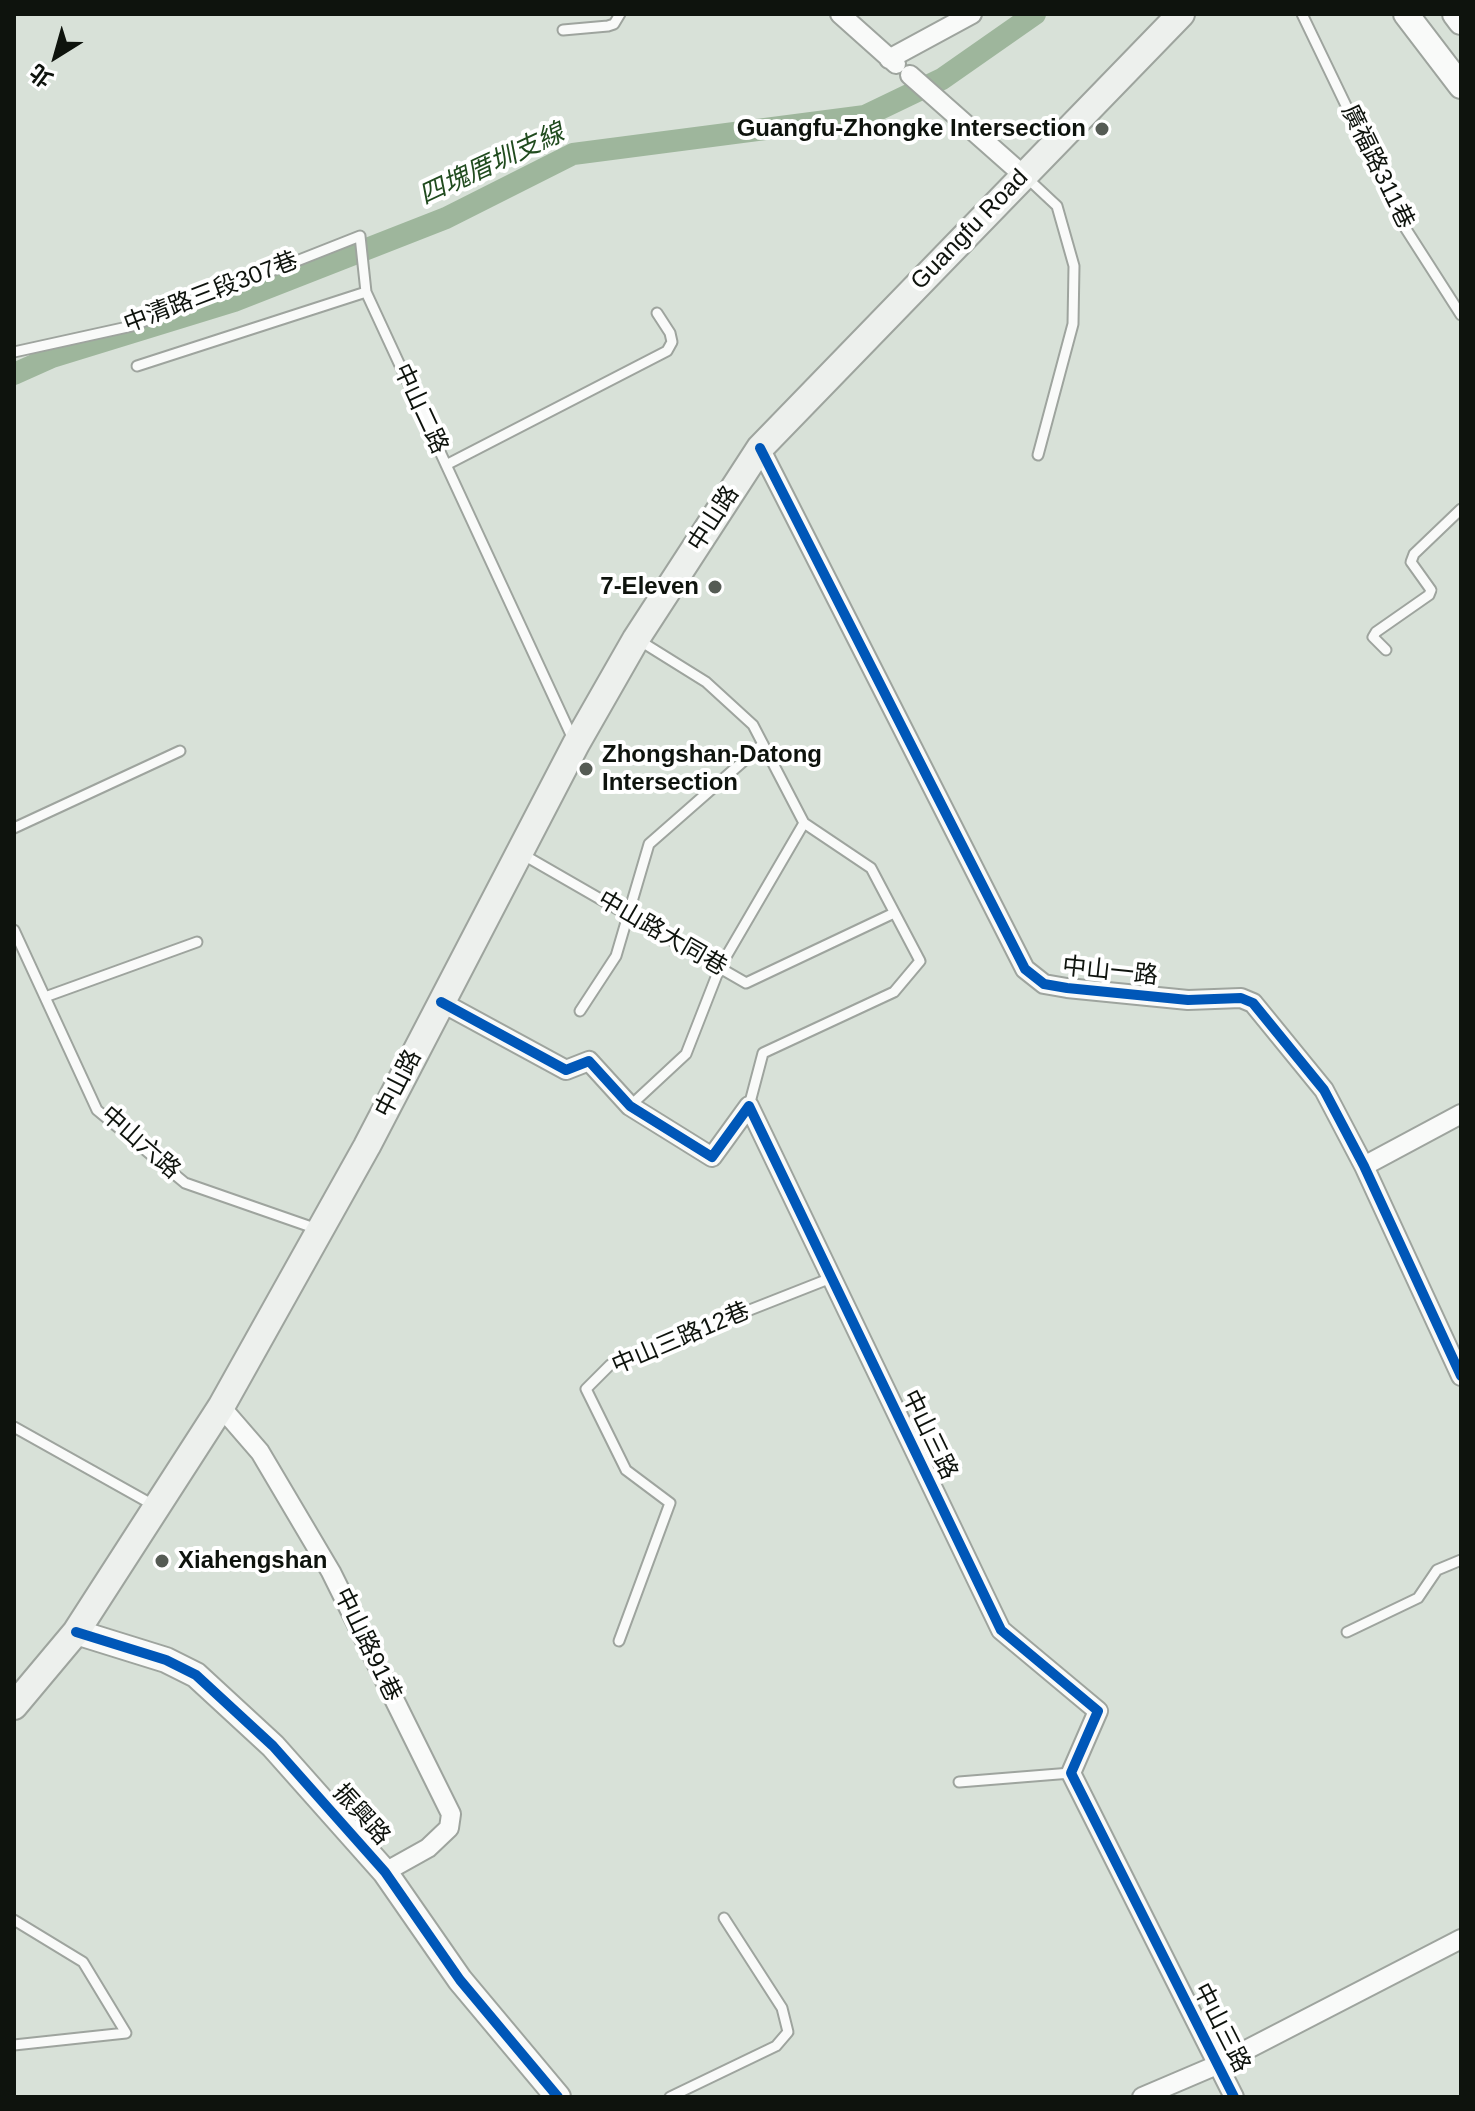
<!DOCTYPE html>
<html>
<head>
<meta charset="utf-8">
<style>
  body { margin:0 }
  #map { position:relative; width:1475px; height:2111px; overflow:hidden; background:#d8e1d8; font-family:Helvetica,"Noto Sans TC",sans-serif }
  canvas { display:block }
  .frame { position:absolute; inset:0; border:16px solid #0e130d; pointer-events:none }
  .north { position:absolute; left:16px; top:16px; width:80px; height:80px; -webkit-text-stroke:6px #fff; paint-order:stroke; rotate:217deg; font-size:22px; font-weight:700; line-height:32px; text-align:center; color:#0e130d }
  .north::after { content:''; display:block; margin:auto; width:28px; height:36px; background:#0e130d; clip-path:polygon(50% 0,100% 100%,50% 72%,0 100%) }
</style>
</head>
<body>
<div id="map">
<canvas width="1475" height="2111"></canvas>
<div class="frame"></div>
<div class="north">北</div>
</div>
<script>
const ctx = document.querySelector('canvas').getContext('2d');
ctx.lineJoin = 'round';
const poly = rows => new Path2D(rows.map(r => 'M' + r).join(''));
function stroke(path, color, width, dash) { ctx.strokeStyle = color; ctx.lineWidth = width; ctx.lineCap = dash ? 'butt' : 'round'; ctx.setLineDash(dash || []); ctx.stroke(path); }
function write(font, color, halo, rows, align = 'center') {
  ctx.font = font + ' Helvetica,"Noto Sans TC",sans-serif'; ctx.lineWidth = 8; ctx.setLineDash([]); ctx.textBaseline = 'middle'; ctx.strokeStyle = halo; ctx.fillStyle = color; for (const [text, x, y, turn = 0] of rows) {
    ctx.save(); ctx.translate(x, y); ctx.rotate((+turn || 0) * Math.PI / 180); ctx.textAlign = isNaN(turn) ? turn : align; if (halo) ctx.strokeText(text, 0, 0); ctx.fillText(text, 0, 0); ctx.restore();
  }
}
stroke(poly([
  [14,374,52,357,234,301,446,218,573,154,865,116,942,79,1035,14]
]), '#9eb69c', 22);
const service = poly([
  [1302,14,1404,226,1461,315],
  [563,30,608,26,614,24,620,14],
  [1026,177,1057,206,1074,266,1073,324,1038,455],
  [14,352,132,326,360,236,366,292],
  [137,366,366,292,573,739],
  [446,465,667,351,672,342,670,333,657,313],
  [637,639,706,682,753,725,804,823,871,868,920,961,894,992,763,1053,749,1106],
  [1386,650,1373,637,1376,632,1429,595,1431,590,1411,562,1414,554,1461,509],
  [14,828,180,751],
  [522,854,746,983,894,913],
  [14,930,97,1110,185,1183,317,1229],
  [45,997,197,942],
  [580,1011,616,956,649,844,763,744],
  [630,1106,686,1054,720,967,804,823],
  [14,1427,155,1506],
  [1347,1632,1418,1598,1437,1570,1461,1560],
  [619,1641,670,1503,626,1470,586,1389,610,1365,831,1278],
  [959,1782,1071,1773],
  [14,1920,83,1962,126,2033,14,2045],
  [670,2097,776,2046,788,2032,782,2008,724,1918]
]);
const minor = poly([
  [840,14,896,64],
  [889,59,972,14],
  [910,75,1023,175],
  [760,448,1025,969,1044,984,1067,988,1188,1000,1241,998,1253,1003,1324,1090,1364,1166,1461,1376],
  [441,1002,566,1070,589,1061,630,1106,712,1157,749,1106,1001,1630,1098,1711,1071,1773,1234,2097],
  [1364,1166,1461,1114],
  [221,1407,260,1452,331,1572,451,1814,449,1828,428,1848,385,1872],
  [1142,2097,1217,2065,1461,1939]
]);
const tertiary = poly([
  [1406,14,1461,86],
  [1455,14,1461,22],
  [76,1632,166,1660,196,1675,273,1746,385,1872,460,1980,558,2097]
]);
const secondary = poly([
  [14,1706,76,1632,221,1407,367,1146,576,744,636,639,760,448,1181,14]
]);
stroke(service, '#9ea49e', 13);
stroke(minor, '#9ea49e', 22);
stroke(tertiary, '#9ea49e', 28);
stroke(secondary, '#9ea49e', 30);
stroke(service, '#f9faf9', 9);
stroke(minor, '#f9faf9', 18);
stroke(tertiary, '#f9faf9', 24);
stroke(secondary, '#edf0ed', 26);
stroke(poly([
  [760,448,1025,969,1044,984,1067,988,1188,1000,1241,998,1253,1003,1324,1090,1364,1166,1461,1376],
  [441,1002,566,1070,589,1061,630,1106,712,1157,749,1106,1001,1630,1098,1711,1071,1773,1234,2097],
  [76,1632,166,1660,196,1675,273,1746,385,1872,460,1980,558,2097]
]), '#0057b8', 10);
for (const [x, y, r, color] of [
  [1102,129,8,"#555b54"],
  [715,587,8,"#555b54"],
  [586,769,8,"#555b54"],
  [162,1561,8,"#555b54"]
]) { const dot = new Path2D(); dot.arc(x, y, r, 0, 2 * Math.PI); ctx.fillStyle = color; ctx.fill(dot); stroke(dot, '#fff', 3); }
write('bold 24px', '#0e130d', '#fff', [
  ["Guangfu-Zhongke Intersection",1086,129],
  ["7-Eleven",699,587],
  ["Zhongshan-Datong",602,755,"left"],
  ["Intersection",602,783,"left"],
  ["Xiahengshan",178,1561,"left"]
], 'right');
write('24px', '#0e130d', '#fff', [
  ["廣福路311巷",1377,167,64],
  ["Guangfu Road",970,230,-46],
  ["中清路三段307巷",211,293,-21],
  ["中山二路",420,409,65],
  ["中山路",714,519,-57],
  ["中山路大同巷",662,934,30],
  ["中山一路",1110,972,6],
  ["中山路",399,1084,-63],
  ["中山六路",140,1143,41],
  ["中山三路12巷",681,1339,-23],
  ["中山三路",929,1435,64],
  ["中山路91巷",367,1645,64],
  ["振興路",361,1815,48],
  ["中山三路",1221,2028,63]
]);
write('italic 26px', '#204b1e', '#fff', [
  ["四塊厝圳支線",492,165,-25]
]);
</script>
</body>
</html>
